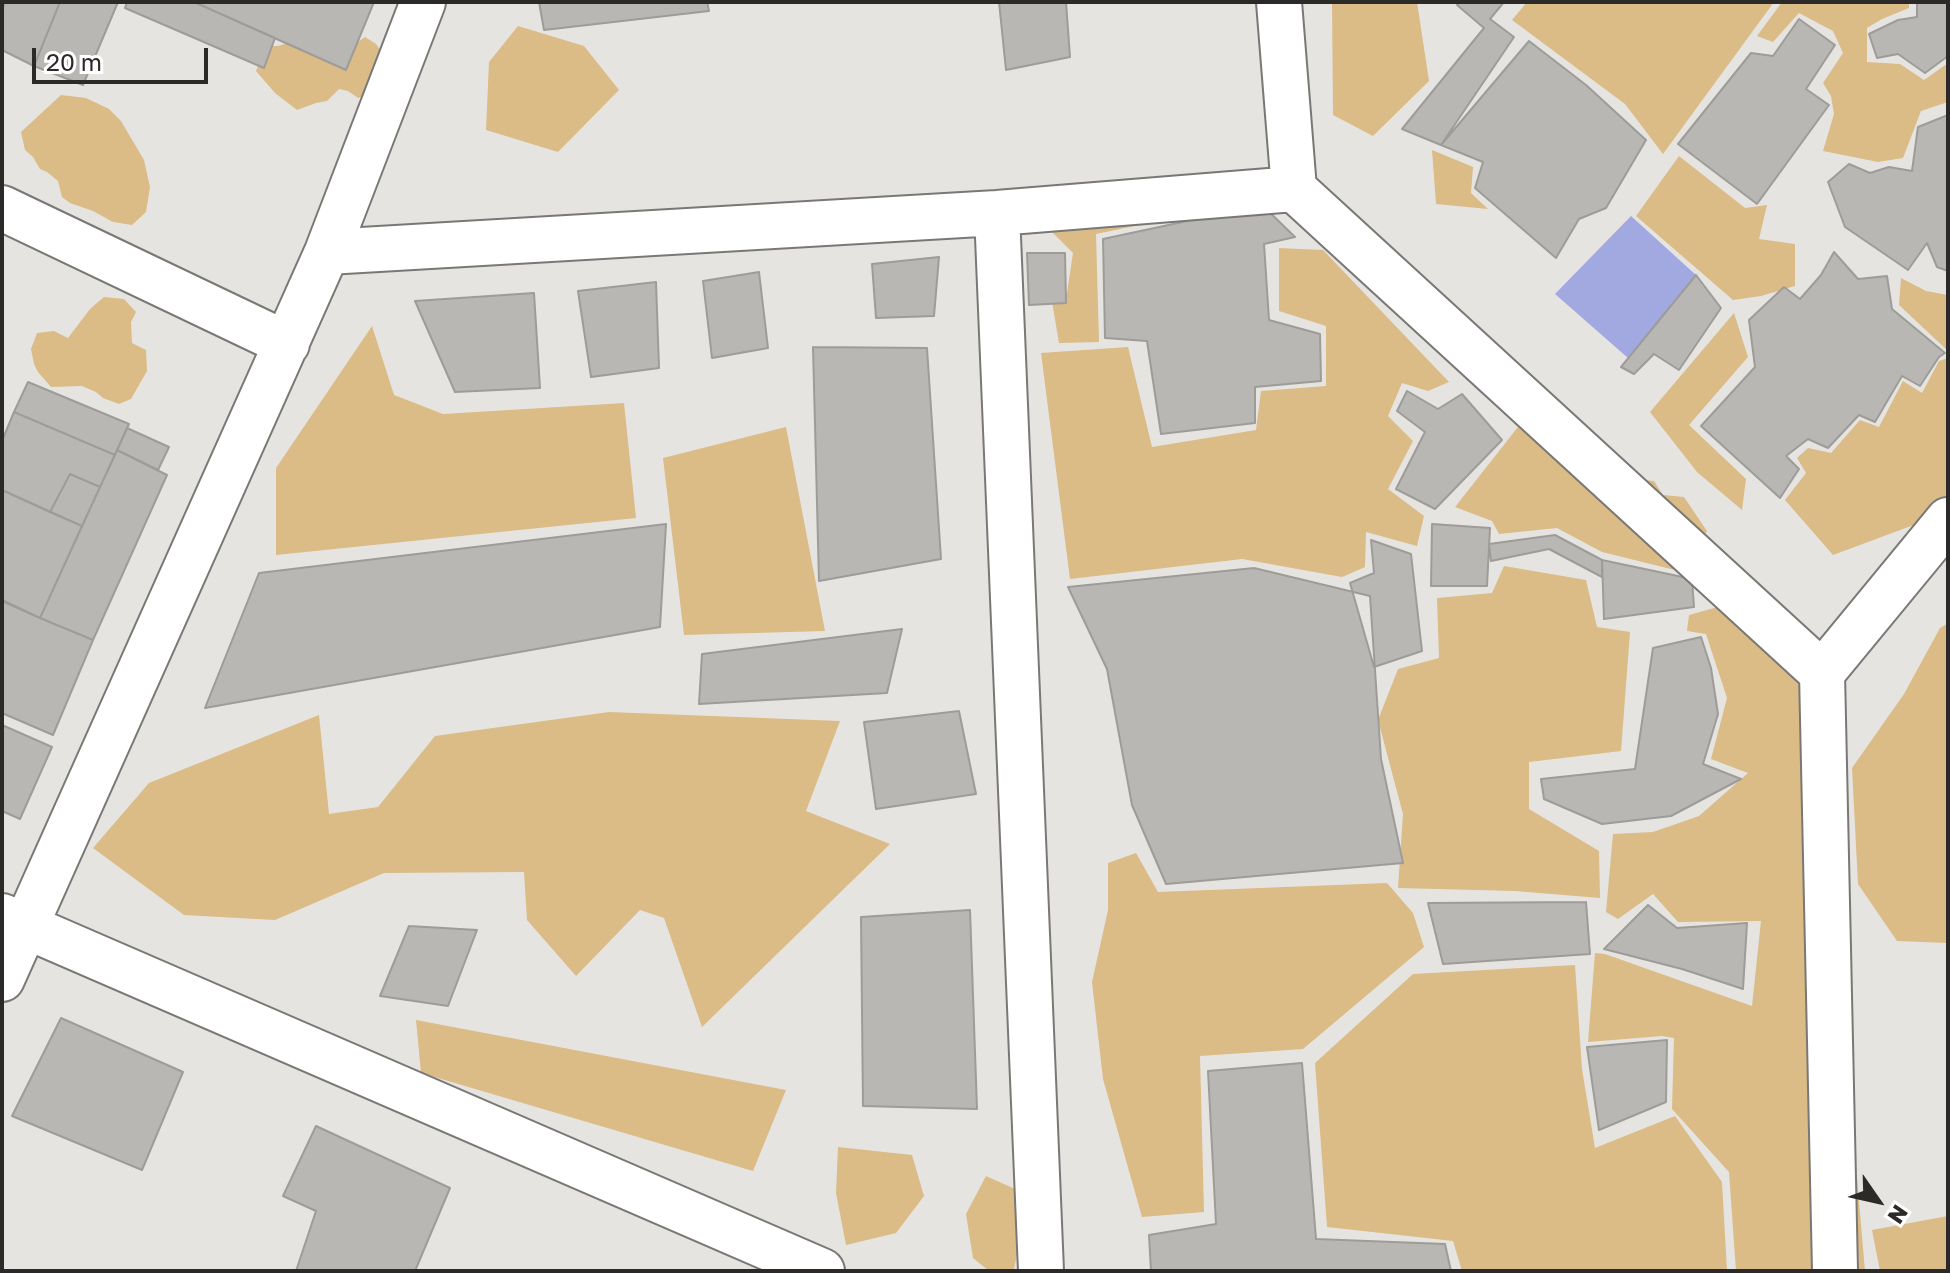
<!DOCTYPE html>
<html>
<head>
<meta charset="utf-8">
<style>
  body { margin:0 }
  #map { position:relative; width:1950px; height:1273px; overflow:hidden; background:#e6e4e1; font-family:"Golos Text",sans-serif }
  canvas { display:block }
  .frame { position:absolute; inset:0; border:4px solid #2b2a29; pointer-events:none }
  .north { position:absolute; left:1838px; top:1161px; width:80px; height:80px; -webkit-text-stroke:6px #fff; paint-order:stroke; rotate:124deg; font-size:22px; font-weight:700; line-height:32px; text-align:center; color:#2b2a29 }
  .north::after { content:''; display:block; margin:auto; width:28px; height:36px; background:#2b2a29; clip-path:polygon(50% 0,100% 100%,50% 72%,0 100%) }
  .scale { position:absolute; left:32px; top:48px; width:176px; height:36px; box-sizing:border-box; border:4px solid #2b2a29; border-top:0; padding-left:10px; font-size:24px; line-height:28px; white-space:nowrap; color:#2b2a29; -webkit-text-stroke:6px #fff; paint-order:stroke }
</style>
</head>
<body>
<div id="map">
<canvas width="1950" height="1273"></canvas>
<div class="frame"></div>
<div class="north">N</div>
<div class="scale">20 m</div>
</div>
<script>
const ctx = document.querySelector('canvas').getContext('2d');
ctx.lineJoin = 'round';
function fillPath(path, color) { ctx.fillStyle = color; ctx.fill(path, 'evenodd'); }
const poly = rows => new Path2D(rows.map(r => 'M' + r).join(''));
function stroke(path, color, width, dash) { ctx.strokeStyle = color; ctx.lineWidth = width; ctx.lineCap = dash ? 'butt' : 'round'; ctx.setLineDash(dash || []); ctx.stroke(path); }
fillPath(poly([
  [1332,2,1417,2,1429,81,1373,136,1333,115],
  [1527,2,1774,2,1663,154,1625,104,1512,20],
  [1782,2,1909,2,1909,8,1882,19,1867,28,1867,62,1900,64,1924,80,1948,63,1948,102,1921,111,1903,158,1878,162,1823,151,1834,114,1831,96,1823,83,1843,53,1833,31,1799,13,1773,42,1757,36],
  [518,26,584,46,619,90,558,152,486,130,489,62],
  [365,37,376,44,387,60,368,94,358,98,348,91,339,89,327,101,316,103,297,110,275,93,256,71,265,46,278,46,294,41,349,48],
  [61,95,86,98,109,109,121,121,144,160,150,187,146,212,132,225,113,222,93,211,70,203,62,197,58,181,47,172,40,169,33,157,25,150,21,132],
  [1432,150,1473,167,1471,193,1488,209,1436,204],
  [1679,156,1745,208,1767,205,1759,239,1795,244,1795,286,1761,296,1733,300,1636,216],
  [1144,209,1154,222,1096,234,1099,342,1059,343,1051,296,1067,293,1073,253,1045,225],
  [1279,248,1323,250,1449,382,1428,391,1402,383,1388,416,1413,441,1388,489,1424,516,1417,546,1366,532,1365,567,1342,577,1242,559,1070,579,1041,353,1128,347,1152,447,1256,430,1261,391,1326,386,1326,326,1279,311],
  [1901,278,1926,291,1948,295,1948,351,1899,305],
  [104,297,124,299,136,312,131,322,132,343,146,350,147,371,131,399,119,404,103,398,96,392,82,386,51,387,38,372,34,364,31,349,37,333,54,331,68,338,90,309],
  [1734,313,1748,357,1689,425,1746,479,1742,510,1697,472,1650,412],
  [372,326,394,395,443,414,624,403,636,518,276,555,276,468],
  [1948,358,1948,509,1938,516,1833,555,1785,500,1806,473,1797,458,1808,448,1831,453,1860,420,1879,427,1903,381,1922,393,1939,361],
  [1529,413,1617,477,1654,481,1663,495,1684,497,1707,531,1683,572,1602,552,1557,528,1499,534,1492,521,1455,507],
  [786,427,825,631,684,635,663,458],
  [1504,566,1586,580,1597,627,1630,632,1621,751,1529,762,1529,809,1599,851,1600,898,1515,891,1398,888,1403,814,1378,720,1398,669,1439,658,1437,598,1492,593],
  [1757,596,1810,632,1865,1271,1736,1271,1729,1172,1672,1109,1674,1038,1662,1036,1588,1042,1595,953,1605,954,1752,1006,1761,921,1678,922,1653,894,1618,919,1606,912,1613,834,1653,832,1699,816,1748,773,1711,759,1727,698,1706,634,1687,631,1689,615],
  [1948,623,1948,943,1897,941,1858,884,1852,768,1904,694,1940,628],
  [609,712,840,721,806,811,890,844,702,1027,664,918,640,910,576,976,527,920,524,872,384,873,275,920,184,915,93,848,149,783,319,715,329,814,378,807,435,736],
  [1136,853,1158,892,1387,883,1413,913,1424,947,1303,1049,1200,1056,1204,1212,1142,1217,1103,1079,1092,982,1108,910,1108,863],
  [1575,965,1582,1069,1595,1148,1675,1116,1722,1182,1727,1271,1462,1271,1453,1241,1327,1227,1315,1063,1413,974],
  [416,1020,786,1090,753,1171,421,1073],
  [838,1147,912,1155,924,1196,896,1233,846,1245,836,1193],
  [986,1176,1015,1189,1023,1225,1014,1269,1011,1271,989,1271,973,1258,966,1214],
  [1948,1216,1948,1271,1880,1271,1872,1230]
]), '#dbbb86');
fillPath(poly([
  [1631,216,1696,275,1628,358,1555,294]
]), '#a1a9e0');
const building = poly([
  [5,2,60,2,34,66,2,50,2,10,5,2],
  [60,2,118,2,83,85,34,66,60,2],
  [127,2,194,2,275,38,264,68,125,8,127,2],
  [194,2,374,2,346,70,194,2],
  [539,2,707,2,709,11,544,30,539,2],
  [999,2,1066,2,1070,57,1006,70,999,2],
  [1460,2,1504,2,1490,19,1514,37,1441,145,1402,129,1484,28,1457,5,1460,2],
  [1917,2,1948,2,1948,56,1925,73,1898,54,1877,58,1869,34,1898,20,1917,17,1917,2],
  [1799,19,1835,45,1806,89,1829,105,1757,204,1678,144,1751,53,1773,56,1799,19],
  [1529,41,1586,85,1646,140,1606,208,1579,219,1556,258,1475,188,1483,162,1441,145,1529,41],
  [1948,115,1948,271,1937,267,1927,243,1908,270,1845,227,1828,182,1849,164,1870,173,1889,167,1912,171,1918,127,1948,115],
  [1262,205,1295,237,1264,244,1269,320,1320,334,1321,381,1255,387,1255,423,1161,434,1147,341,1105,338,1103,239,1262,205],
  [1834,252,1858,279,1887,276,1892,309,1945,353,1939,357,1920,386,1902,376,1875,422,1859,415,1828,448,1808,439,1786,456,1799,469,1780,498,1701,426,1755,367,1749,320,1784,287,1800,299,1821,275,1834,252],
  [1027,253,1065,253,1066,303,1029,305,1027,253],
  [939,257,934,316,876,318,872,264,939,257],
  [759,272,768,348,712,358,703,281,759,272],
  [1696,275,1721,308,1679,370,1654,354,1634,374,1621,367,1696,275],
  [656,282,659,368,591,377,578,291,656,282],
  [534,293,540,388,455,392,415,301,534,293],
  [813,347,927,348,941,559,819,581,813,347],
  [28,382,129,424,115,455,14,412,28,382],
  [1407,391,1438,409,1462,394,1502,440,1435,509,1396,489,1425,432,1397,411,1407,391],
  [14,412,115,455,100,487,70,474,50,512,2,490,2,441,14,412],
  [127,428,169,447,158,470,117,450,127,428],
  [117,450,167,475,93,640,40,618,117,450],
  [70,474,100,487,82,526,50,512,70,474],
  [2,490,82,526,40,618,2,601,2,490],
  [666,524,660,627,205,708,259,573,666,524],
  [1432,524,1490,528,1487,586,1431,586,1432,524],
  [1555,535,1602,560,1602,577,1549,549,1491,561,1489,544,1555,535],
  [1371,540,1411,554,1422,651,1374,667,1350,583,1374,573,1371,540],
  [1602,560,1692,579,1694,607,1604,619,1602,560],
  [1254,568,1370,596,1381,759,1403,863,1166,884,1132,805,1107,669,1068,587,1254,568],
  [2,600,40,618,93,640,53,735,2,713,2,600],
  [902,629,887,693,699,704,702,654,902,629],
  [1701,637,1711,668,1718,714,1703,764,1741,779,1671,816,1602,824,1544,799,1541,779,1635,769,1653,648,1701,637],
  [959,711,976,794,876,809,864,722,959,711],
  [2,725,52,747,20,819,2,811,2,725],
  [1586,902,1590,954,1443,964,1428,903,1586,902],
  [1648,905,1677,928,1747,923,1743,989,1682,969,1604,949,1648,905],
  [970,910,977,1109,863,1106,861,917,970,910],
  [409,926,477,930,448,1006,380,996,409,926],
  [61,1018,183,1072,142,1170,12,1116,61,1018],
  [1667,1040,1666,1102,1599,1130,1587,1047,1667,1040],
  [1302,1063,1316,1239,1445,1244,1451,1271,1151,1271,1149,1235,1216,1224,1208,1071,1302,1063],
  [316,1126,450,1188,415,1271,296,1271,316,1211,283,1196,316,1126]
]);
fillPath(building, '#b9b7b3');
stroke(building, '#9e9c99', 2);
const street = poly([
  [1279,2,1294,189],
  [2,208,287,344],
  [997,213,1041,1271],
  [327,252,997,213,1294,189,1822,673],
  [2,916,822,1271],
  [2,979,327,252,423,2],
  [1835,1271,1822,673,1948,520]
]);
stroke(street, '#797875', 48);
stroke(street, '#fff', 44);
</script>
</body>
</html>
